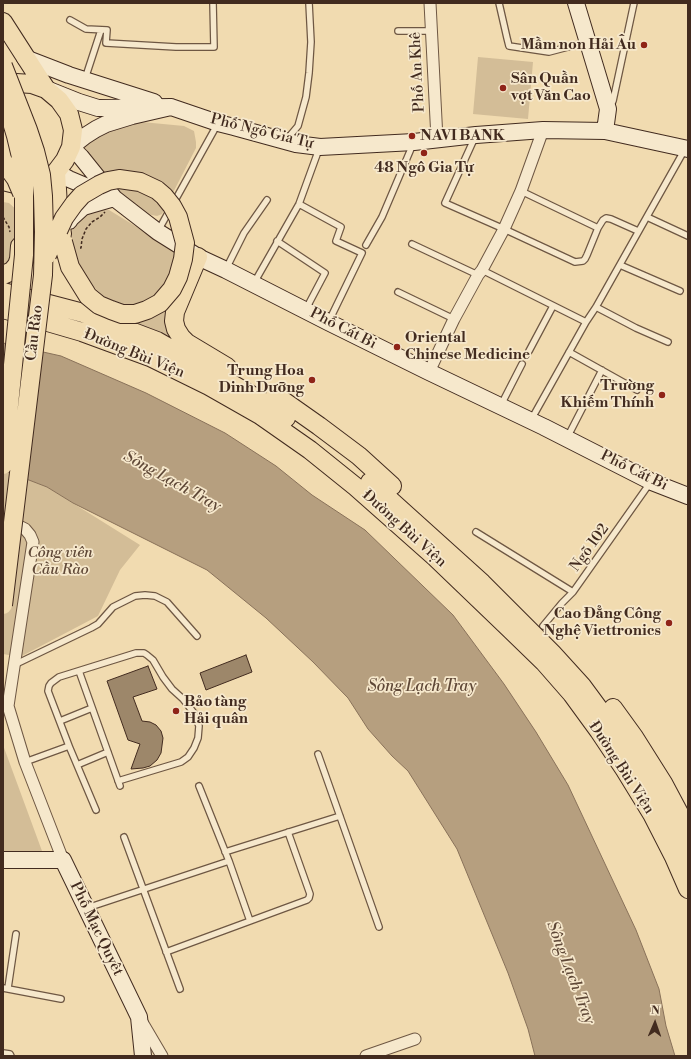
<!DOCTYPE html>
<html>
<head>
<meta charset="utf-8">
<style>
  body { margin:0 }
  #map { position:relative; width:691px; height:1059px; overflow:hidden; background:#f1dbb0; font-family:"Libre Bodoni",serif }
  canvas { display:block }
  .frame { position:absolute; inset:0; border:4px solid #422b1f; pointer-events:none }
  .north { position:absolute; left:635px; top:1003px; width:40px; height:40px; -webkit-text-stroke:3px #f6e8cc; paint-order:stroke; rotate:2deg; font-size:11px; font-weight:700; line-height:16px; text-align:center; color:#422b1f }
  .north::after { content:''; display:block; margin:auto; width:14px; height:18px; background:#422b1f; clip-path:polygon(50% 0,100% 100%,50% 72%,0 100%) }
</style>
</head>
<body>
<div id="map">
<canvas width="691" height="1059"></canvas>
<div class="frame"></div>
<div class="north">N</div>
</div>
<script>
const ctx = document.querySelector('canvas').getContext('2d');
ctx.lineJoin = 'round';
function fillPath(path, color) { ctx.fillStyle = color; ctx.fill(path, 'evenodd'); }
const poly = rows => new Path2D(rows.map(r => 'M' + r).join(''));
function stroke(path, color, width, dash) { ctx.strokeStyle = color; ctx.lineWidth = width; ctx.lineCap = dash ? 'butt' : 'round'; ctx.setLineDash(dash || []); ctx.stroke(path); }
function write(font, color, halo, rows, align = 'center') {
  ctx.font = font + ' "Libre Bodoni",serif'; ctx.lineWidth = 3.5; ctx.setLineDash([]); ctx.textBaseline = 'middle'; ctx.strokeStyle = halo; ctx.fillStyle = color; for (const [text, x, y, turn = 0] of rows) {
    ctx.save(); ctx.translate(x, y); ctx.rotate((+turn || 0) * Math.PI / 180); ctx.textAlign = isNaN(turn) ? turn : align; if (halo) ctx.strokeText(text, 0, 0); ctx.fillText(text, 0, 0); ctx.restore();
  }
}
fillPath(poly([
  [478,57,533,62,528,119,473,114],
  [142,122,184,126,194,131,196,142,196,148,162,214,157,216,147,214,110,188,83,153,82,143,108,125],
  [3,202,9,203,21,214,20,274,12,281,3,282],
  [99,209,109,210,186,257,179,343,123,322,107,300,85,278,74,251,71,233,75,222,87,212],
  [3,470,47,487,140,545,120,570,98,616,20,657,3,654],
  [3,745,42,851,21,857,3,855]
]), '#d3bd97');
const water = poly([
  [3,343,61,356,146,393,225,433,276,466,312,495,365,530,453,615,504,684,536,732,568,785,636,930,659,989,666,1026,675,1056,535,1056,528,1029,508,973,457,849,408,771,392,756,368,729,348,698,313,662,266,618,207,570,73,503,47,487,3,470,3,343]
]);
fillPath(water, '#b69f7f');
stroke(water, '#887159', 1);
const building = poly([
  [246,655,252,672,206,690,200,673,246,655],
  [148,666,157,689,133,697,142,721,150,722,156,725,161,731,163,738,161,753,157,760,150,766,143,768,131,769,140,744,128,740,107,681,148,666]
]);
fillPath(building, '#9d876a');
stroke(building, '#422b1f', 1);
const lane = poly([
  [499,3,507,38,509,46,549,52,587,42],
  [70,20,86,29,107,30,106,43,176,47,214,47,213,3],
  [398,31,431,31],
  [85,79,101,30],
  [610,105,613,101,634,3],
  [475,137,445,203,504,229,575,262,583,261,585,259,587,255,598,228],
  [287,139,298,126,306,97,309,73,311,42,309,3],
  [521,191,598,228,603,220,606,218,611,219,638,231],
  [299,204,341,227,336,241,362,253,329,321],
  [647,217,688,236],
  [158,231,217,125],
  [277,241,325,273,306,309],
  [412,244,478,275],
  [366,245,382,217,413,144],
  [620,265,680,291],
  [226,269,244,233,267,200],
  [482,270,586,322],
  [254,283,299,204,319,149],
  [398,292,454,319],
  [596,307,636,328,668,342],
  [529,351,553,306],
  [569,352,637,390],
  [501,405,522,364],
  [531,420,586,322,596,307,685,149],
  [567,438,602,370],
  [476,532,573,592],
  [543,626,562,603,573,592,650,483],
  [14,665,91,628,98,624,113,607,135,596,145,595,155,596,167,602,197,636],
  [79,671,120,786],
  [60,721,92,708],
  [69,746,48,691,49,686,51,683,59,677,136,653,144,653,147,655,153,660,163,677,172,689,183,699,194,713,199,726,198,738,194,748,188,757,181,762,118,781],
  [318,754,379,927],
  [25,762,69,746,96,810],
  [77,765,108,752],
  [199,786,229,861],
  [124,837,180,989],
  [225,852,340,816],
  [87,908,229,861,250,921],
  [166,952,307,900,309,898,310,894,288,832],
  [3,988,61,999],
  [8,988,16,934],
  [3,1053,10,1054,11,1056]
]);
const street = poly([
  [430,3,437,139],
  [429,372,454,319,478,275,482,270,504,229,521,191,543,130],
  [3,524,21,527,25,529,30,535,33,542,8,706,25,762,63,860],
  [142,1022,162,1056],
  [366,1056,415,1039]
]);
const secondary = poly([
  [576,3,608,109,605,131],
  [25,58,69,75,154,102],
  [49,90,79,102,98,108,171,107,218,123,234,127,296,144,320,147,414,142,476,135,543,130,605,131,688,149],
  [171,107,132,116,106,124,96,129,85,136,71,147,81,157,114,198,145,222,158,232,198,257,226,270,328,322,429,372,544,427,652,482,688,496],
  [56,172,69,179,102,193],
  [69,221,71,218,83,207,114,198],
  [3,860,63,860,139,1017,143,1056]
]);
const primary = poly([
  [3,22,46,89],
  [3,87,16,83,32,84,46,89,59,100,69,114,73,130,71,147,65,160,56,172,45,179,32,184,19,185,3,181],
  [56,172,58,206,62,234],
  [198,257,175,312,174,321,176,329,181,337,187,343,227,367],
  [3,275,12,271,17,265,19,259,20,246],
  [3,292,83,313,157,341,265,403,286,418],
  [3,309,82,332,150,357,209,386,260,415,310,450,356,487,435,557,511,630,544,662,572,694,599,731,625,770,652,814,674,857,688,889],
  [275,395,319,426,359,456,392,486],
  [370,482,482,583,552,653,582,686,610,724,637,764,663,809,688,858],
  [613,708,634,737,663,783,688,830]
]);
stroke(lane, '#6e5743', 8);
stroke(street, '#6e5743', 13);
stroke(secondary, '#422b1f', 18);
stroke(primary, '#422b1f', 20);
stroke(poly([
  [3,217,9,227,10,232]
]), '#422b1f', 1.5, [3, 2]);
stroke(lane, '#f6e8cc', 5.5);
stroke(street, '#f6e8cc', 11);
stroke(secondary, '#f6e8cc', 16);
stroke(primary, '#f1dbb0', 18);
const primaryBridge = poly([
  [3,66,28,130,35,151,41,175,43,196,44,232,43,275,3,605],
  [3,161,16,179,22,193],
  [47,255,64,218,74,204,82,195,99,185,108,181,119,179,140,182,157,190,164,196,172,206,178,217,185,243,183,259,178,277,172,289,160,303,147,310,135,314,122,314,111,310,99,305,88,296,70,267,63,242],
  [3,465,24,255,24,177,21,157,16,136,10,116,3,100]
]);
stroke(primaryBridge, '#422b1f', 20, []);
stroke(poly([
  [80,248,81,248,82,239,86,229,92,222,100,217,105,212]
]), '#422b1f', 1.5, [3, 2]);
stroke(primaryBridge, '#f1dbb0', 18);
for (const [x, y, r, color] of [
  [644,45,4,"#8f2418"],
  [503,88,4,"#8f2418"],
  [412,136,4,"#8f2418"],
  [424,153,4,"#8f2418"],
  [397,347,4,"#8f2418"],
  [312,380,4,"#8f2418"],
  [662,395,4,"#8f2418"],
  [669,623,4,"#8f2418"],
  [176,711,4,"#8f2418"]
]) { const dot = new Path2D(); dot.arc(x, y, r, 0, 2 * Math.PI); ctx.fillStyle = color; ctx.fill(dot); stroke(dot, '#f6e8cc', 1.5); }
write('bold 15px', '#422b1f', '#f6e8cc', [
  ["Mầm non Hải Âu",636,45],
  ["Sân Quần",511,79,"left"],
  ["vợt Văn Cao",511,96,"left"],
  ["NAVI BANK",420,136,"left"],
  ["48 Ngô Gia Tự",424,168,"center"],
  ["Oriental",405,338,"left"],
  ["Chinese Medicine",405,355,"left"],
  ["Trung Hoa",304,371],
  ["Dinh Dưỡng",304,388],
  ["Trường",654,386],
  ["Khiếm Thính",654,403],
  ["Cao Đẳng Công",661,614],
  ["Nghệ Viettronics",661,631],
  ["Bảo tàng",184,702,"left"],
  ["Hải quân",184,719,"left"]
], 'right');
write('15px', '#422b1f', '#f6e8cc', [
  ["Phố An Khê",418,72,-93],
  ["Phố Ngô Gia Tự",262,132,14],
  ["Phố Cát Bi",343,329,27],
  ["Cầu Rào",35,333,-83],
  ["Đường Bùi Viện",134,354,22],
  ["Phố Cát Bi",634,471,26],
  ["Đường Bùi Viện",404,529,42],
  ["Ngõ 102",590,548,-54],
  ["Đường Bùi Viện",621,768,57],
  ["Phố Mạc Quyêt",96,929,64]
]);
write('italic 15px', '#5f4837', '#f6e8cc', [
  ["Công viên",60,553],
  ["Cầu Rào",60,570]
]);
write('italic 16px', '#5f4837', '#f6e8cc', [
  ["Sông Lạch Tray",172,482,29],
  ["Sông Lạch Tray",422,687],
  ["Sông Lạch Tray",570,973,69]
]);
</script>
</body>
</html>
